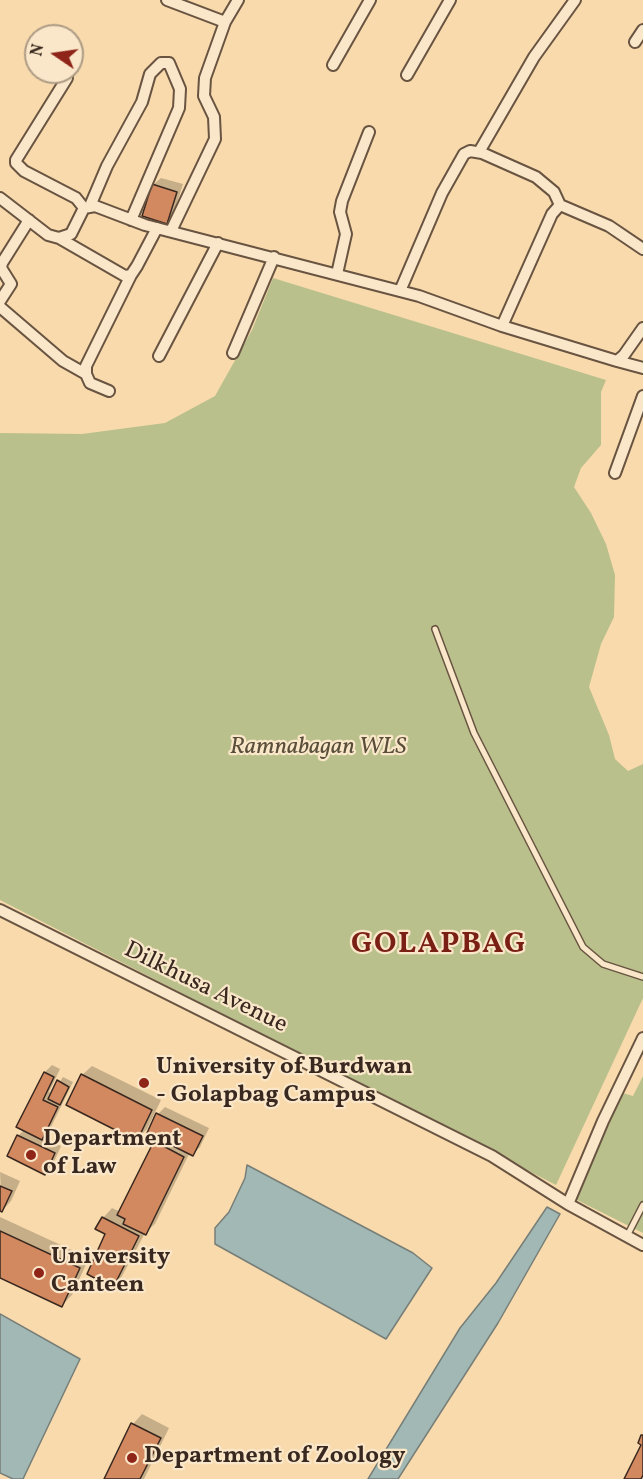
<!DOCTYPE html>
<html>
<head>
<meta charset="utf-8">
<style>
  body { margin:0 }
  #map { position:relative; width:643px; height:1479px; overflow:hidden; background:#f8daac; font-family:Vollkorn,serif }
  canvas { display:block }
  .north { position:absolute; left:24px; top:24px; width:60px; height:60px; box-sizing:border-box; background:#fae7c9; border:2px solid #ad9b85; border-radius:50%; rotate:283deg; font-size:16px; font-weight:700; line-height:24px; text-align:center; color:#39281f }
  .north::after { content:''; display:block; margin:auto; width:21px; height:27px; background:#8f2418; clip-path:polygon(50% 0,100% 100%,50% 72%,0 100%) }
</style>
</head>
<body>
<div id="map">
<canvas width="643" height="1479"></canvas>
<div class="north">N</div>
</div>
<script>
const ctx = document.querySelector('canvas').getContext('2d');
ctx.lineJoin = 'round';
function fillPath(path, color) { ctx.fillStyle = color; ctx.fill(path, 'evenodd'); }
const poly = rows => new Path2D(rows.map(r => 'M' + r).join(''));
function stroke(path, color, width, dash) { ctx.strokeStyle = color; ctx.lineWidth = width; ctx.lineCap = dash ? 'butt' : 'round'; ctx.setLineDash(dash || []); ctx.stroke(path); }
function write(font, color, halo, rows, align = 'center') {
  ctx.font = font + ' Vollkorn,serif'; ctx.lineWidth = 4.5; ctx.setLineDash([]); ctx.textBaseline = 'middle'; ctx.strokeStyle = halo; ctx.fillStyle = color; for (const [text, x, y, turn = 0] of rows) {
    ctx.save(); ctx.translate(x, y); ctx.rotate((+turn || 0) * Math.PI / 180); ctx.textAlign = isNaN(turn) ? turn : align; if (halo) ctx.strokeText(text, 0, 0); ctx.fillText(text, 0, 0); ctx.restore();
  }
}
fillPath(poly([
  [273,278,606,380,601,392,601,445,581,468,574,487,591,513,606,544,615,575,614,617,601,644,589,687,609,735,615,759,628,771,643,764,643,998,556,1185,0,900,0,433,82,434,165,423,215,396,252,330],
  [643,1076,643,1233,571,1197,619,1092,633,1096]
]), '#b9c08c');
const water = poly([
  [247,1165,413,1253,432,1268,386,1339,215,1244,215,1228,229,1212,245,1178,247,1165],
  [547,1207,560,1214,498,1323,398,1479,368,1479,460,1328,496,1283,547,1207],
  [0,1314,80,1359,23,1479,13,1479,0,1473,0,1314]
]);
fillPath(water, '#a1b8b4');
stroke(water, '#777e78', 1.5);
fillPath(poly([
  [161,178,183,184,173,215,166,222,153,185],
  [52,1065,60,1069,49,1092,52,1094,63,1077,73,1082,49,1131,43,1137,61,1146,52,1166,45,1173,18,1136,24,1130,18,1127,45,1072],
  [92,1066,161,1100,147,1129,137,1139,82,1075],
  [165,1107,209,1128,200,1147,193,1154,190,1152,155,1224,145,1233,122,1276,113,1286,107,1234,103,1218,112,1208,121,1212,160,1138,158,1114],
  [0,1172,20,1181,11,1201,2,1211],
  [0,1217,89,1258,72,1295,62,1305,0,1276],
  [142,1414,169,1428,144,1479,108,1479,133,1424]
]), '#0003');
const building = poly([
  [152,184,177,192,167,224,142,216,152,184],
  [44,1072,54,1077,43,1100,58,1107,42,1140,16,1127,44,1072],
  [81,1074,152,1110,137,1141,66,1105,81,1074],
  [57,1080,69,1087,60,1105,48,1099,57,1080],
  [156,1113,203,1136,193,1156,147,1133,156,1113],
  [17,1135,55,1153,45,1175,7,1156,17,1135],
  [154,1141,184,1157,146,1235,123,1224,125,1219,117,1215,154,1141],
  [0,1186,12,1191,2,1212,0,1211,0,1186],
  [102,1217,139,1236,113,1288,87,1274,105,1234,95,1229,102,1217],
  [0,1231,80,1268,62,1307,0,1278,0,1231],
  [131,1423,161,1438,140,1479,104,1479,131,1423],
  [641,1435,643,1435,643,1475,641,1479,624,1479,641,1445,638,1443,641,1435]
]);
fillPath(building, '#d38960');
stroke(building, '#39281f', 1.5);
const service = poly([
  [435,629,474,733,583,947,603,964,643,977],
  [627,1236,643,1205]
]);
const minor = poly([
  [167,0,225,22],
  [635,42,643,30],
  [333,65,370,0],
  [407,75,450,0],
  [67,78,16,160,16,163,24,171,76,198,84,208],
  [479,152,534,57,575,0],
  [0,198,48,235,59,238,71,234,84,208,95,206,145,225,419,296,502,326,617,361,624,355,643,328],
  [90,206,107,166,142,102,150,74,161,63,169,63,180,89,179,108,131,220],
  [171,231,215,139,214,117,204,96,205,78,225,22,238,0],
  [59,238,125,276,131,275,137,266,157,228],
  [337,274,346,234,340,212,342,201,369,132],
  [400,291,442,193,464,154,470,151,482,153,536,177,554,192,560,205],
  [0,301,11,284,1,268,2,263,29,220],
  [0,307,63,361,86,374],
  [502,326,552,214,560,205,609,226,643,249],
  [233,353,274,257],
  [159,356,218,243],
  [617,361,643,368],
  [109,391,90,383,86,374,86,366,131,275],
  [615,473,643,396],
  [0,910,492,1156,568,1204,643,1245],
  [568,1204,603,1121,643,1038]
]);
stroke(service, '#695442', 8);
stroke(minor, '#695442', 14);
stroke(service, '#fae7c9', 5);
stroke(minor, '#fae7c9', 10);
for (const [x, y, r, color] of [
  [144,1083,6,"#8f2418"],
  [31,1155,6,"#8f2418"],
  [39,1273,6,"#8f2418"],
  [132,1458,6,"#8f2418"]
]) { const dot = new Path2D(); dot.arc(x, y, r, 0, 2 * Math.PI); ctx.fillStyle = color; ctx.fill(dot); stroke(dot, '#fae7c9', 2); }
write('italic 24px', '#594e3a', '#fae7c9', [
  ["Ramnabagan WLS",318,749]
]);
write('24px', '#39281f', '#fae7c9', [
  ["Dilkhusa Avenue",205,989,26]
]);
write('bold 24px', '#39281f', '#fae7c9', [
  ["University of Burdwan",156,1069],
  ["- Golapbag Campus",156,1097],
  ["Department",43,1141],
  ["of Law",43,1169],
  ["University",51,1259],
  ["Canteen",51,1287],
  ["Department of Zoology",144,1458]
], 'left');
ctx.letterSpacing = '1.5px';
write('bold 30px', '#7a1f14', '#fae7c9', [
  ["GOLAPBAG",439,946]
]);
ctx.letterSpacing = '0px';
</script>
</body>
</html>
